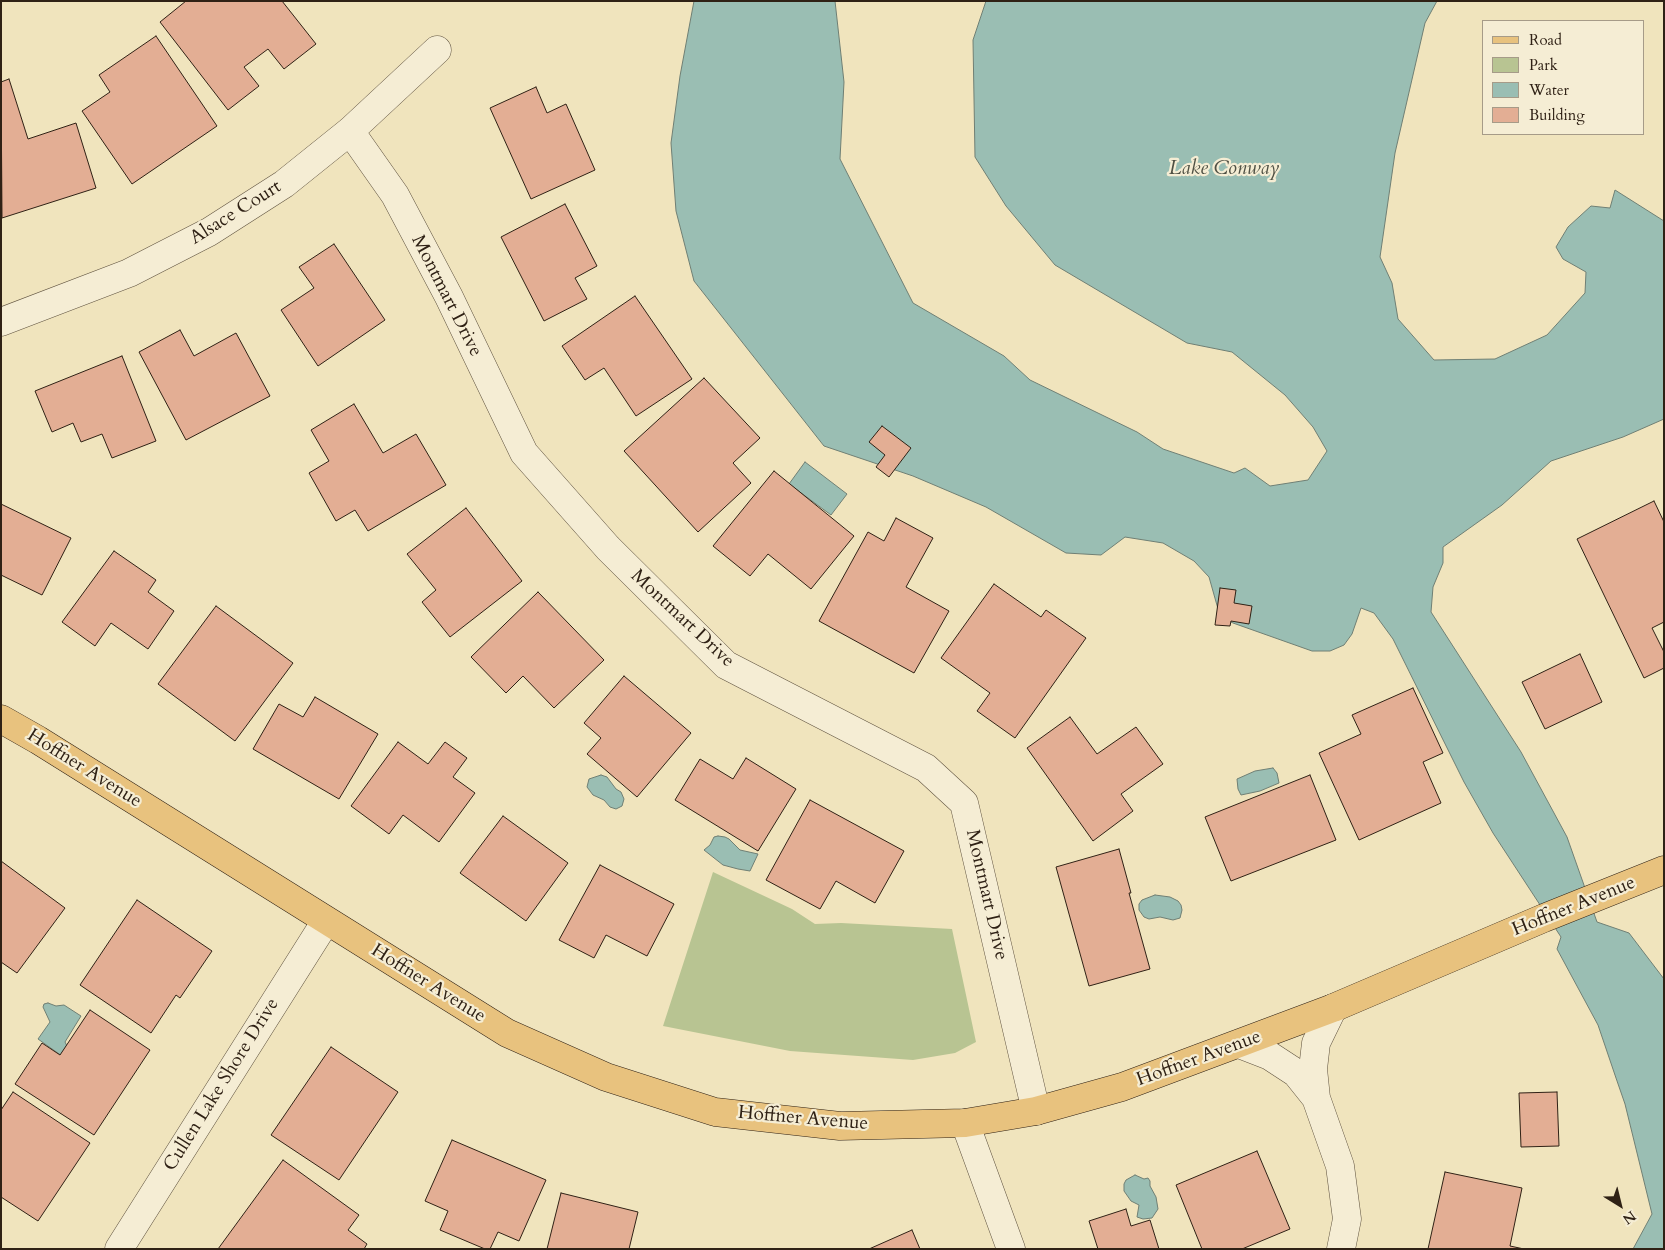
<!DOCTYPE html>
<html>
<head>
<meta charset="utf-8">
<style>
  body { margin:0 }
  #map { position:relative; width:1665px; height:1250px; overflow:hidden; background:#f0e4bd; font-family:Cardo,serif }
  canvas { display:block }
  .frame { position:absolute; inset:0; border:2px solid #2f2115; pointer-events:none }
  .legend { position:absolute; left:1482px; top:20px; width:162px; height:115px; box-sizing:border-box; background:#f5edd4; border:1px solid #a69b88; margin:0; padding:6px 9px; list-style:none; font-size:15px; color:#2f2115 }
  .legend li { display:flex; align-items:center; gap:10px; height:25px }
  .legend b { width:25px; border:1px solid #a69b88 }
  .north { position:absolute; left:1595px; top:1180px; width:50px; height:50px; -webkit-text-stroke:4px #f5edd4; paint-order:stroke; rotate:144deg; font-size:14px; font-weight:700; line-height:20px; text-align:center; color:#2f2115 }
  .north::after { content:''; display:block; margin:auto; width:18px; height:22px; background:#2f2115; clip-path:polygon(50% 0,100% 100%,50% 72%,0 100%) }
</style>
</head>
<body>
<div id="map">
<canvas width="1665" height="1250"></canvas>
<div class="frame"></div>
<ul class="legend">
<li><b style="height:6px;background:#e8c27e"></b>Road</li>
<li><b style="height:14px;background:#b8c492"></b>Park</li>
<li><b style="height:14px;background:#9abeb3"></b>Water</li>
<li><b style="height:14px;background:#e3ae94"></b>Building</li>
</ul>
<div class="north">N</div>
</div>
<script>
const ctx = document.querySelector('canvas').getContext('2d');
ctx.lineJoin = 'round';
function fillPath(path, color) { ctx.fillStyle = color; ctx.fill(path, 'evenodd'); }
const poly = rows => new Path2D(rows.map(r => 'M' + r).join(''));
function stroke(path, color, width, dash) { ctx.strokeStyle = color; ctx.lineWidth = width; ctx.lineCap = dash ? 'butt' : 'round'; ctx.setLineDash(dash || []); ctx.stroke(path); }
function write(font, color, halo, rows, align = 'center') {
  ctx.font = font + ' Cardo,serif'; ctx.lineWidth = 4.5; ctx.setLineDash([]); ctx.textBaseline = 'middle'; ctx.strokeStyle = halo; ctx.fillStyle = color; for (const [text, x, y, turn = 0] of rows) {
    ctx.save(); ctx.translate(x, y); ctx.rotate((+turn || 0) * Math.PI / 180); ctx.textAlign = isNaN(turn) ? turn : align; if (halo) ctx.strokeText(text, 0, 0); ctx.fillText(text, 0, 0); ctx.restore();
  }
}
fillPath(poly([
  [713,872,792,909,815,924,841,923,952,929,976,1042,955,1053,913,1060,790,1051,663,1026]
]), '#b8c492');
const water = poly([
  [694,1,835,1,844,82,840,159,913,303,1004,356,1030,380,1137,432,1163,449,1234,473,1245,468,1270,486,1308,480,1327,451,1313,427,1285,395,1232,352,1187,343,1055,265,1006,206,975,157,973,40,986,1,1437,1,1425,23,1395,153,1380,257,1392,283,1398,319,1434,360,1495,359,1547,335,1585,293,1586,272,1563,259,1556,247,1568,227,1591,206,1610,208,1615,190,1664,221,1664,419,1623,437,1551,461,1502,505,1443,547,1443,563,1433,587,1431,612,1521,752,1567,837,1597,922,1629,933,1664,979,1664,1249,1633,1249,1652,1214,1625,1104,1616,1078,1598,1025,1557,949,1561,937,1493,833,1464,782,1393,639,1374,613,1361,608,1352,634,1344,645,1330,651,1312,651,1233,623,1220,616,1209,577,1194,561,1163,543,1125,537,1101,555,1066,553,986,507,913,476,824,446,694,281,676,211,671,143,680,76,694,1],
  [805,462,847,494,831,515,789,484,805,462],
  [1273,768,1277,773,1279,783,1260,791,1241,795,1238,789,1237,779,1255,771,1273,768],
  [601,775,607,777,616,789,621,792,624,799,622,806,616,809,610,807,604,800,593,795,587,787,589,779,601,775],
  [718,836,725,837,729,839,740,850,758,854,750,871,738,869,723,865,704,850,710,845,714,837,718,836],
  [1155,895,1170,897,1178,901,1181,905,1182,910,1180,918,1173,920,1160,917,1149,919,1144,917,1139,910,1139,904,1142,900,1155,895],
  [48,1003,56,1006,64,1005,81,1016,65,1042,68,1048,62,1056,38,1039,50,1022,43,1007,44,1004,48,1003],
  [1135,1175,1144,1179,1148,1178,1150,1181,1150,1186,1156,1197,1158,1209,1152,1218,1143,1219,1137,1217,1139,1205,1131,1201,1124,1191,1124,1184,1126,1180,1135,1175]
]);
fillPath(water, '#9abeb3');
stroke(water, '#6f7f74', 1);
const building = poly([
  [186,1,282,1,316,44,284,69,268,49,244,67,259,86,228,110,160,22,186,1],
  [156,36,217,126,132,184,82,111,110,92,99,75,156,36],
  [9,79,28,139,76,123,96,188,2,218,1,82,9,79],
  [536,87,547,113,566,104,595,170,531,199,490,108,536,87],
  [565,204,597,266,575,278,587,299,544,321,501,237,565,204],
  [334,244,385,320,318,366,281,310,314,288,299,267,334,244],
  [635,296,692,379,636,416,604,368,585,380,562,346,635,296],
  [180,330,194,356,236,333,270,396,186,440,139,352,180,330],
  [122,356,156,441,112,458,102,434,81,442,73,423,52,432,35,391,122,356],
  [704,378,760,438,733,463,751,483,698,532,624,451,704,378],
  [354,404,383,453,416,434,446,485,368,531,355,510,336,521,309,473,329,461,311,430,354,404],
  [882,426,911,448,889,477,876,467,885,455,869,442,882,426],
  [774,471,854,536,811,589,768,554,750,576,713,546,774,471],
  [1654,501,1664,522,1664,622,1652,628,1664,652,1664,668,1644,678,1577,539,1654,501],
  [1,504,71,538,42,595,1,575,1,504],
  [466,508,522,581,450,637,422,602,436,590,407,554,466,508],
  [896,518,933,538,906,587,949,611,914,673,819,621,868,532,884,541,896,518],
  [114,551,156,580,148,592,174,611,148,649,111,623,95,646,62,622,114,551],
  [994,584,1041,617,1046,610,1086,638,1015,738,977,711,990,693,941,658,994,584],
  [1220,588,1236,590,1234,603,1252,606,1249,624,1231,621,1230,626,1215,625,1220,588],
  [538,592,604,660,554,708,523,676,506,693,471,657,538,592],
  [216,606,293,663,235,741,158,684,216,606],
  [1580,654,1602,702,1545,729,1522,682,1580,654],
  [624,676,691,733,637,797,587,754,601,738,584,723,624,676],
  [1413,688,1443,753,1423,762,1441,803,1359,840,1319,753,1361,734,1352,715,1413,688],
  [315,697,378,734,339,799,253,749,279,704,303,717,315,697],
  [1070,717,1097,754,1136,727,1163,764,1121,794,1133,811,1093,841,1027,748,1070,717],
  [398,742,428,764,445,742,467,758,453,777,475,793,439,842,403,815,389,834,351,806,398,742],
  [746,758,796,789,758,851,675,800,700,759,733,779,746,758],
  [1310,775,1336,840,1231,881,1205,817,1310,775],
  [810,800,904,851,875,903,836,881,820,909,766,880,810,800],
  [503,816,568,863,526,921,460,873,503,816],
  [1119,849,1131,893,1129,893,1150,969,1089,986,1056,867,1119,849],
  [1,861,65,908,17,973,1,962,1,861],
  [600,865,674,904,647,956,606,935,594,958,559,940,600,865],
  [137,900,212,951,180,998,176,995,151,1033,80,985,137,900],
  [90,1010,150,1050,94,1135,15,1084,42,1043,60,1055,90,1010],
  [331,1047,398,1092,339,1180,271,1135,331,1047],
  [13,1092,90,1143,38,1221,1,1197,1,1110,13,1092],
  [1557,1092,1559,1146,1521,1147,1519,1093,1557,1092],
  [452,1140,546,1180,519,1241,498,1232,490,1249,485,1249,440,1230,448,1211,425,1201,452,1140],
  [1257,1151,1290,1229,1242,1249,1202,1249,1176,1185,1257,1151],
  [283,1160,359,1215,348,1230,367,1244,364,1249,218,1249,283,1160],
  [1445,1172,1522,1188,1510,1246,1524,1249,1428,1249,1445,1172],
  [561,1193,638,1212,629,1249,547,1249,561,1193],
  [1126,1209,1131,1226,1150,1220,1159,1249,1098,1249,1089,1221,1126,1209],
  [912,1230,920,1249,869,1249,912,1230]
]);
fillPath(building, '#e3ae94');
stroke(building, '#2f2115', 1);
const minor = poly([
  [350,131,395,195,449,297,524,453,608,548,726,665,926,768,964,803,1036,1111],
  [1,322,129,273,209,232,284,184,350,131,437,50],
  [1333,1008,1316,1043,1313,1069,1316,1098,1340,1166,1347,1219,1341,1249],
  [1239,1044,1270,1056,1296,1073,1316,1098],
  [965,1123,1011,1249],
  [119,1249,326,921]
]);
const major = poly([
  [1,719,38,740,507,1033,606,1077,715,1112,840,1126,965,1123,1036,1111,1122,1087,1333,1008,1544,918,1664,870]
]);
stroke(minor, '#5f523f', 29);
stroke(major, '#2f2115', 29);
stroke(minor, '#f5edd4', 28);
stroke(major, '#e8c27e', 28);
write('19px', '#2f2115', '#f5edd4', [
  ["Alsace Court",236,213,-32],
  ["Montmart Drive",446,296,63],
  ["Montmart Drive",682,619,43],
  ["Hoffner Avenue",84,769,32],
  ["Montmart Drive",986,895,77],
  ["Hoffner Avenue",1574,907,-22],
  ["Hoffner Avenue",428,984,32],
  ["Hoffner Avenue",1199,1059,-20],
  ["Cullen Lake Shore Drive",222,1085,-58],
  ["Hoffner Avenue",803,1119,5]
]);
write('italic 20px', '#4f5044', '#f5edd4', [
  ["Lake Conway",1224,169]
]);
</script>
</body>
</html>
